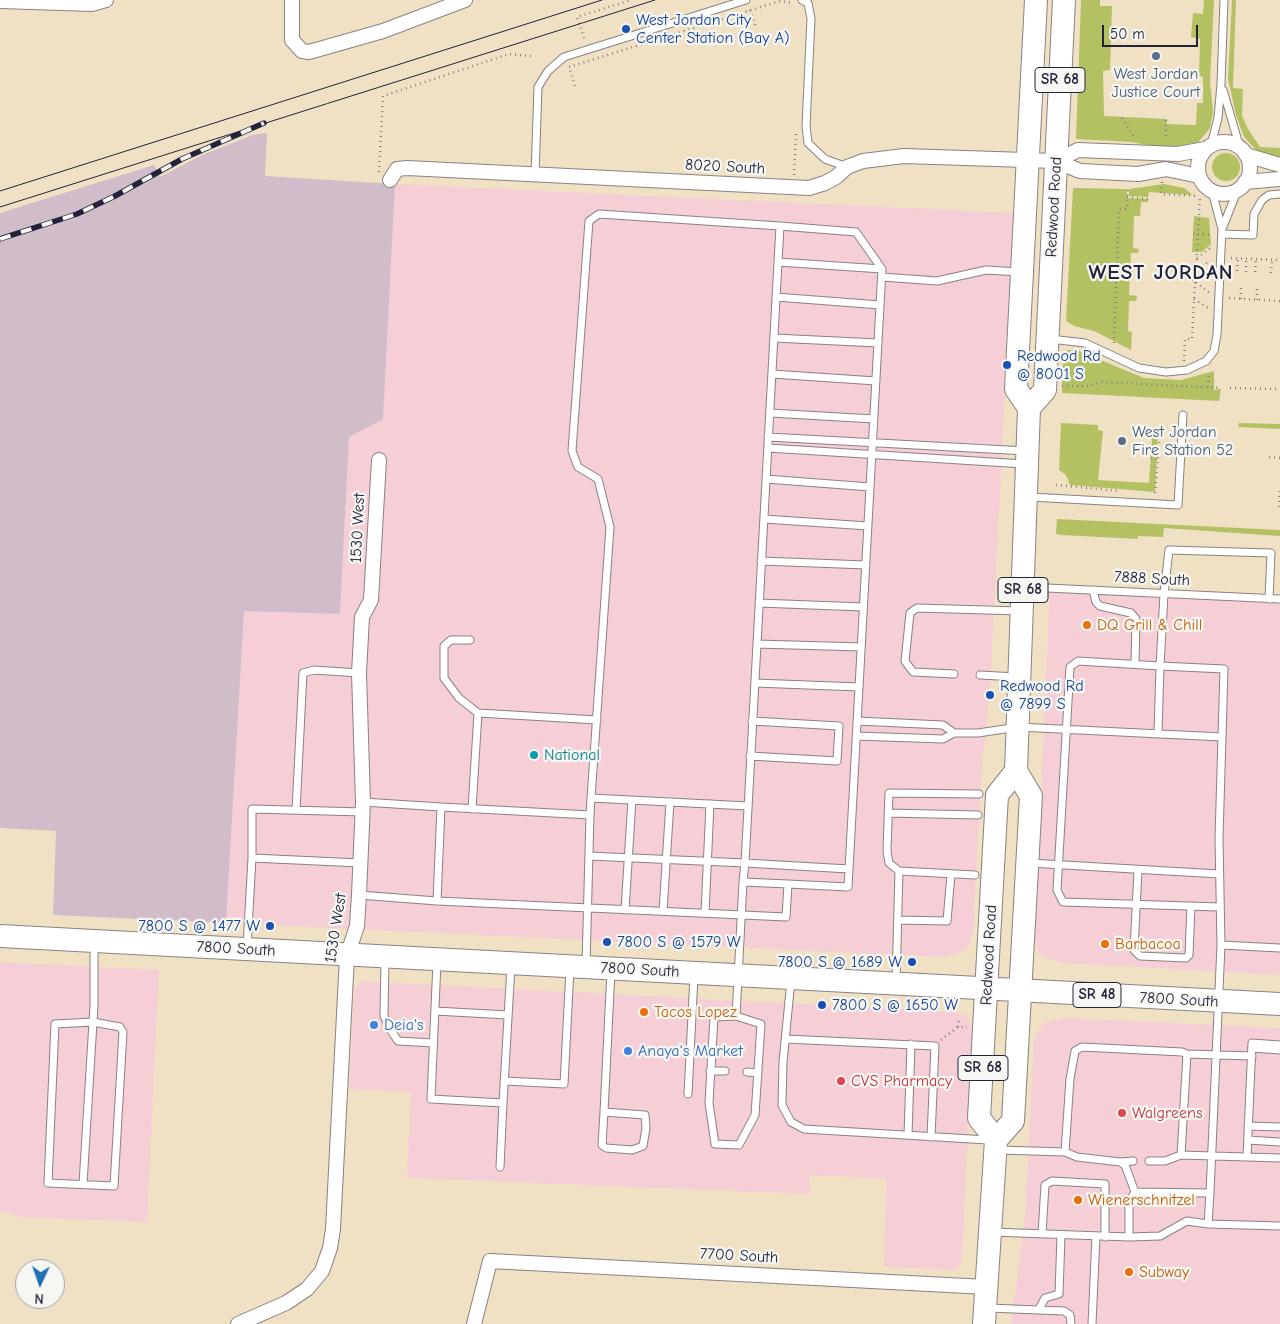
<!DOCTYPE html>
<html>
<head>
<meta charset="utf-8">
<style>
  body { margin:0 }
  #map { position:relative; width:1280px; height:1324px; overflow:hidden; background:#f0e1c5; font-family:"Comic Neue",sans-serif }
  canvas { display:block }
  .north { position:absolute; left:15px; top:1259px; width:50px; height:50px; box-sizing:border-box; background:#f6f6f2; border:1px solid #a1a1a9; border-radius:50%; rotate:183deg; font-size:14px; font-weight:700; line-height:20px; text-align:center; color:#22223b }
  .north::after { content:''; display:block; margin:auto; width:18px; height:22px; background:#1f6fb2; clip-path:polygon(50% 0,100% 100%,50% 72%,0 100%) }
  .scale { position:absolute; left:1102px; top:25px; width:96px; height:22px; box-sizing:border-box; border:2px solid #22223b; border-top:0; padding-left:6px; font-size:15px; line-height:18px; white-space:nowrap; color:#22223b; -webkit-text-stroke:4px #f6f6f2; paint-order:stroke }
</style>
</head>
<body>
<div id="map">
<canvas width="1280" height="1324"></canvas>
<div class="north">N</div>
<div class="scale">50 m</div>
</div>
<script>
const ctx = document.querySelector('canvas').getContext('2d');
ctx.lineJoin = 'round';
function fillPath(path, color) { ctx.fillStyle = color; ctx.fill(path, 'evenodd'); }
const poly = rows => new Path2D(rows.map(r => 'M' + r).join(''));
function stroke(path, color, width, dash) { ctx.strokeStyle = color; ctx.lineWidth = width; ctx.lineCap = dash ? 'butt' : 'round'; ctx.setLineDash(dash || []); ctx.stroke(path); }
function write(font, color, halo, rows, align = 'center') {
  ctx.font = font + ' "Comic Neue",sans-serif'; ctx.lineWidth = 4.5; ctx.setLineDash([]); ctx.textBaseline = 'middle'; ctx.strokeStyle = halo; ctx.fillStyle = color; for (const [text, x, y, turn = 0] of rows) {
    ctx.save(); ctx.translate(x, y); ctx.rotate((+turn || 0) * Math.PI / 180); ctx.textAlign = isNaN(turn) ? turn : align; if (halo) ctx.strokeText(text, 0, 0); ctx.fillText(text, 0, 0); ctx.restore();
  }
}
fillPath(poly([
  [395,184,1014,213,990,689,981,778,973,934,969,945,961,952,943,957,226,923,244,610,340,614,349,437,383,418],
  [1050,586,1280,598,1280,975,1062,963,1048,959,1040,954,1036,945,1035,933],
  [0,962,159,970,147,1222,18,1217,9,1212,0,1212],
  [361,981,955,1012,965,1015,971,1023,973,1031,962,1259,956,1270,884,1267,886,1179,809,1175,810,1194,407,1178,411,1092,349,1089,354,990],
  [1066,1018,1280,1028,1280,1324,1011,1324,1025,1217,1034,1040,1041,1027,1046,1022]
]), '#f6cfd6');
fillPath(poly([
  [267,133,265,176,395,184,383,419,349,437,340,614,244,611,226,923,53,915,56,831,0,828,0,213,154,165,160,177,202,155,253,135]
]), '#d1bdc9');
fillPath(poly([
  [1081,0,1100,0,1100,6,1112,6,1110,70,1103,71,1104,116,1167,119,1167,124,1196,125,1197,103,1203,103,1203,77,1199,76,1200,39,1191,37,1193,13,1203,14,1204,0,1214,0,1210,82,1213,112,1210,128,1197,144,1180,149,1162,148,1131,142,1076,139],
  [1232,0,1236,0,1233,88,1243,89,1242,116,1248,129,1260,147,1280,148,1280,161,1260,154,1244,137,1236,115,1228,79],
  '1212 167a14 14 0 1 1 28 0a14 14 0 1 1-28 0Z',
  [1164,184,1184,188,1193,195,1149,192,1148,197,1129,196,1129,189],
  [1073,188,1127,189,1127,198,1148,199,1148,202,1141,202,1140,216,1134,216,1133,248,1139,249,1138,253,1131,253,1129,295,1137,296,1136,301,1129,301,1128,331,1132,332,1131,350,1094,331,1074,326,1066,321],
  [1194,216,1209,218,1211,244,1202,252,1192,252],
  [1067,350,1079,351,1144,378,1181,380,1214,371,1214,390,1221,389,1219,401,1062,393,1063,358],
  [1061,423,1098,425,1098,430,1103,431,1098,480,1149,483,1152,440,1143,434,1147,434,1148,430,1158,431,1155,492,1070,485,1066,475,1059,470],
  [1239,423,1280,424,1280,429,1238,427],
  [1057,519,1280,530,1280,536,1164,528,1163,537,1138,536,1138,539,1062,535,1056,534]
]), '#b3c163');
const lane = poly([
  [802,0,808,3,811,19,806,126,808,143,825,159,847,167],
  [1223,90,1240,148],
  [1211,145,1218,118,1221,84,1224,0],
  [535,175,538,87,548,71,564,57,746,0],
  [1212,191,1222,229],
  [1222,234,1253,235,1254,214,1262,200,1269,195,1280,194],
  [778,262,882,269],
  [882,277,937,281,986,270,1020,272],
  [776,297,880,305],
  [774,338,878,343],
  [1050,339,1085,343,1139,368,1166,372,1187,370,1206,361,1214,351,1217,335,1222,229,1238,189],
  [772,374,876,381],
  [770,413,874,419],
  [768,437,1026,451],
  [768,448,1024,464],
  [766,479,870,487],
  [1030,497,1178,505,1183,415],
  [764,519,868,526],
  [761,561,866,565],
  [1026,587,1280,599],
  [1093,590,1096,602,1100,606,1131,613,1136,619,1135,664],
  [759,603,863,607],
  [470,640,451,640,444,646,444,678,459,698,478,713],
  [757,644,861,647],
  [954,674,913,672,905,661,910,613,917,608,1020,611],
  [980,675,1017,677],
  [755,683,859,687],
  [857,721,943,725,954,733],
  [1158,734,1160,666,1078,661,1070,667,1057,890,1063,902,1219,907],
  [856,736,943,739,954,733,978,733,1018,727,1222,737],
  [750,756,837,761,839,726,752,721],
  [591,798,610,527,598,479,578,467,572,451,589,221,599,214,780,226],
  [363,802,441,807],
  [748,806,591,798,590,815,441,807,437,901,786,917,788,884,848,887,849,869],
  [472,809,478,713,597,720],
  [296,810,303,673,314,670,359,673],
  [888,813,978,815],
  [589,856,745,863,849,869,882,269,856,232,780,226,757,644,745,863,743,882,736,1016],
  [252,858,252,809,363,812],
  [1030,863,1219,874],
  [1138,870,1134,950,1140,956,1186,958,1189,955,1191,906],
  [899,871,889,863,887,851,889,793,979,794],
  [743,882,788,884],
  [359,895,437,901],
  [625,910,632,800],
  [663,911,670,802],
  [705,913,710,804],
  [899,920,947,921,951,874],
  [1221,945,1280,948],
  [247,947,252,858,360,863],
  [385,960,384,1016,390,1029,398,1041,433,1043],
  [437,962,431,1099,503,1103,511,966],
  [586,964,590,815],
  [791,980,783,1062,782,1105,791,1122,804,1129,988,1140],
  [896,982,899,871,975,875],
  [435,1011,508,1015],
  [736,1016,761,1024,755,1115,739,1145,715,1144,709,1103,714,1017,736,1016],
  [93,1022,120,1027,123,1032,114,1186,48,1183,55,1024,93,1022],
  [786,1039,935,1046,931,1137],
  [1252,1048,1280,1050],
  [1187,1054,1252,1056],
  [710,1071,725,1071],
  [747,1072,758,1073],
  [505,1081,564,1084,570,969],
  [688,1094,694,976],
  [604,1112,602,1145,606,1148,632,1150,643,1146,646,1128,645,1115,604,1112,611,971],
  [1248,1126,1280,1127],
  [908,1135,911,1044],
  [1248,1140,1280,1142],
  [999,1150,1065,1152,1077,1157,1120,1162,1125,1165,1135,1192],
  [1065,1152,1070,1079,1075,1051,1082,1047,1182,1052,1187,1054,1181,1155,1280,1158],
  [1247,1157,1252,1043,1280,1045],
  [1149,1161,1165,1161,1181,1155],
  [1120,1162,1133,1161],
  [500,1167,503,1103],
  [83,1184,94,1006,94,945],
  [1210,1193,1208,1224,1280,1226],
  [992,1232,1129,1237,1129,1202,1135,1192,1210,1193,1221,945,1219,838,1224,669,1160,666,1164,594,1169,550,1271,553,1269,599],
  [1042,1234,1045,1185,1052,1181,1105,1184,1105,1237],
  [1129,1237,1160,1236,1187,1221,1208,1224],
  [988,1308,1064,1311,1070,1315,1071,1324],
  [1039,1309,1045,1298,1059,1294,1061,1235],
  [1092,1324,1096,1236]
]);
const street = poly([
  [292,0,292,40,302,51,309,52,383,31,465,0],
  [0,1,92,4,106,0],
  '1198 168a26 26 0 1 1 52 0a26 26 0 1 1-52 0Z',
  [1246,155,1280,165],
  [1056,161,1078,150,1178,154,1205,149],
  [390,180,397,169,407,168,809,188,825,183,836,177,847,167,863,161,904,156,1056,161,1080,171,1138,174,1166,169,1199,176],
  [1245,182,1280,179],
  [238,1324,286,1303,307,1289,322,1271,330,1248,333,1229,347,956,357,926,359,895,363,802,359,673,362,617,371,600,379,460],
  [474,1324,490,1261,986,1287]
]);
const primary = poly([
  [1029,408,1045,390,1064,0],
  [0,936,1280,1004],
  [996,1140,979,1118,997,795,1016,771],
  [984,1324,996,1140,1013,1121,1031,796,1016,771,1029,408,1016,389,1036,0]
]);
stroke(lane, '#898280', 9);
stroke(street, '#898280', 16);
stroke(primary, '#898280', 24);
stroke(poly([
  [750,10,756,27],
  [584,38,577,17,631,0],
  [575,86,569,67,780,1,792,3],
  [1122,118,1133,136],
  [1166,120,1166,140],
  [379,172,383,96,509,54,531,56],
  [794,175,796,133],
  [1162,182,1161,194,1199,196],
  [1127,197,1148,199],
  [1193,234,1212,235],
  [1197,258,1212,247],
  [1231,258,1280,260],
  [1196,270,1200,197],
  [1237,271,1238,258],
  [1246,272,1246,259],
  [1255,272,1256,259],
  [1117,273,1134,273],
  [1271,273,1272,260],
  [1209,292,1187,276,1210,261],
  [1229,298,1280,301],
  [1194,299,1208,308],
  [1241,299,1241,286],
  [1257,300,1257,287],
  [1114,343,1119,209,1127,209,1128,186],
  [1184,361,1185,339,1192,339,1195,282],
  [1062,386,1088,386,1102,382,1221,388],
  [1208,387,1209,372],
  [1230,388,1280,389],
  [1269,457,1280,458],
  [1151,458,1159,459],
  [1056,485,1120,491],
  [1155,493,1160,432],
  [1279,507,1280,488],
  [958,1027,959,1019],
  [941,1040,958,1027,967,1027]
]), '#898280', 2.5, [1, 4]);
stroke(lane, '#fff', 7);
stroke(street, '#fff', 14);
stroke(primary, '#fff', 22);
stroke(poly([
  [0,191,602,0],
  [0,207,655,0]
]), '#22223b', 1);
const rail = poly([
  [0,239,77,214,115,196,182,159,264,123]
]);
stroke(rail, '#22223b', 5.5);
stroke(rail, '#f6f6f2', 4, [11]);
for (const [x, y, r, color] of [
  [626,29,5,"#1a4fb4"],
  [1156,56,5,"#5c6f8a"],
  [1007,365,5,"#1a4fb4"],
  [1122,441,5,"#5c6f8a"],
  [1087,625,5,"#e8710a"],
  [990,695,5,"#1a4fb4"],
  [534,755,5,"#0f9aa8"],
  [270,926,5,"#1a4fb4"],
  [607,942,5,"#1a4fb4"],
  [1105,944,5,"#e8710a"],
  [912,962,5,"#1a4fb4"],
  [822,1005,5,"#1a4fb4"],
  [644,1012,5,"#e8710a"],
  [374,1025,5,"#3f7fe0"],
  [628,1051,5,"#3f7fe0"],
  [841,1081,5,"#e0444e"],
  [1122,1113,5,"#e0444e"],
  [1078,1200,5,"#e8710a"],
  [1129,1272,5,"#e8710a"]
]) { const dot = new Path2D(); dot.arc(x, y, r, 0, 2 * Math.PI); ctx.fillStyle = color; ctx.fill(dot); stroke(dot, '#f6f6f2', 2); }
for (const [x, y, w] of [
  [1060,80,50],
  [1023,590,50],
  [1097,995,48],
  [983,1068,50]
]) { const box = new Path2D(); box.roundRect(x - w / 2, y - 12.5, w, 25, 4); ctx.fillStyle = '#f6f6f2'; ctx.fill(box); stroke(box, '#22223b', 1); }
write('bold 15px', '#22223b', null, [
  ["SR 68",1060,80],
  ["SR 68",1023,590],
  ["SR 48",1097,995],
  ["SR 68",983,1068]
]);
write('16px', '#164399', '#f6f6f2', [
  ["West Jordan City",636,20],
  ["Center Station (Bay A)",636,38],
  ["Redwood Rd",1017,356],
  ["@ 8001 S",1017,374],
  ["Redwood Rd",1000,686],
  ["@ 7899 S",1000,704],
  ["7800 S @ 1477 W",260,926,"right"],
  ["7800 S @ 1579 W",617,942],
  ["7800 S @ 1689 W",902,962,"right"],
  ["7800 S @ 1650 W",832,1005]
], 'left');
write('16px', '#4e5e75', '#f6f6f2', [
  ["West Jordan",1156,74],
  ["Justice Court",1156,92],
  ["West Jordan",1132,432,"left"],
  ["Fire Station 52",1132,450,"left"]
]);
write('16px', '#22223b', '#f6f6f2', [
  ["8020 South",725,167,3],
  ["Redwood Road",1054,207,-87],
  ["1530 West",358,528,-87],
  ["7888 South",1152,579,3],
  ["1530 West",336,928,-81],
  ["7800 South",236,949,3],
  ["Redwood Road",989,955,-87],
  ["7800 South",640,970,3],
  ["7800 South",1179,1000,3],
  ["7700 South",739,1256,3]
]);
write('16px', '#c56008', '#f6f6f2', [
  ["DQ Grill & Chill",1097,625],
  ["Barbacoa",1115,944],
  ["Tacos Lopez",654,1012],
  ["Wienerschnitzel",1088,1200],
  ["Subway",1139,1272]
], 'left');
write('16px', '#0d838f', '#f6f6f2', [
  ["National",544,755]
], 'left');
write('16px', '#366cbe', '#f6f6f2', [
  ["Deia's",384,1025],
  ["Anaya's Market",638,1051]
], 'left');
write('16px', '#be3a42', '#f6f6f2', [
  ["CVS Pharmacy",851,1081],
  ["Walgreens",1132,1113]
], 'left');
ctx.letterSpacing = '1px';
write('bold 21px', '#22223b', '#f6f6f2', [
  ["WEST JORDAN",1161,273]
]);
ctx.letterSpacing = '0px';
</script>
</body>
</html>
